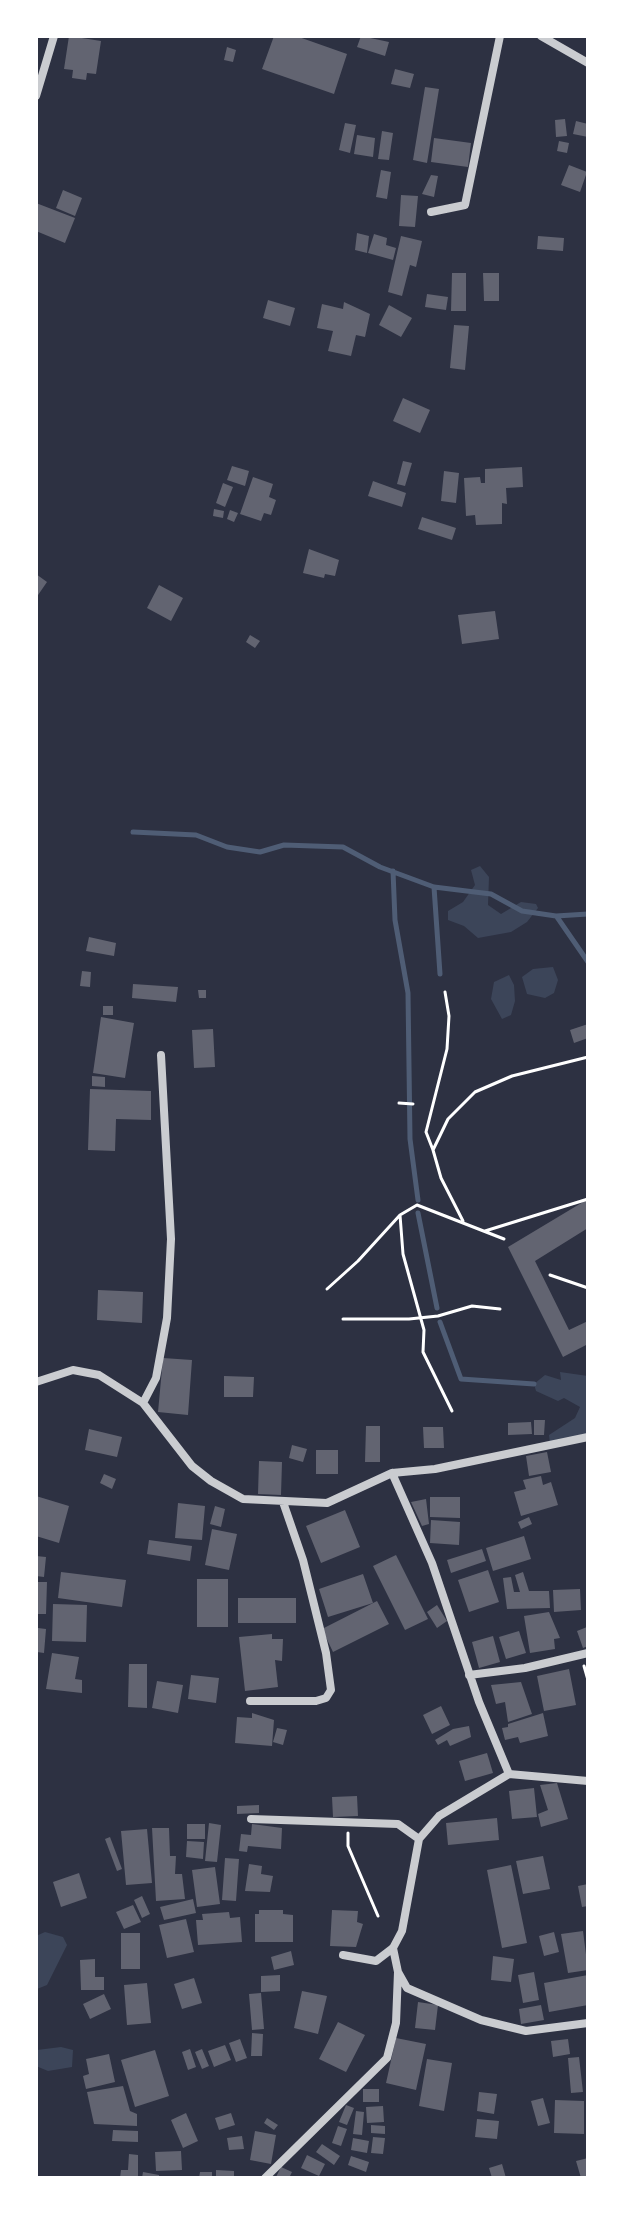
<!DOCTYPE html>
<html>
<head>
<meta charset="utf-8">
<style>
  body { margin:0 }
  #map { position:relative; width:624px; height:2214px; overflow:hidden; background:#2d3142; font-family:"Playfair Display",serif }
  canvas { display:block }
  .frame { position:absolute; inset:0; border:38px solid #fff; pointer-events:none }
</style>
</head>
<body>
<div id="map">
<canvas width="624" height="2214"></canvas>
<div class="frame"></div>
</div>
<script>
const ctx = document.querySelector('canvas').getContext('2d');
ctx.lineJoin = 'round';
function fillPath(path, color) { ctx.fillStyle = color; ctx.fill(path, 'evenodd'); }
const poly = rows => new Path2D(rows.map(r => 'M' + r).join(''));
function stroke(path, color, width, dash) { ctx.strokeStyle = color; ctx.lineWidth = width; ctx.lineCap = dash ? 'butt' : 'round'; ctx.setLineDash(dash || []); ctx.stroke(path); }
fillPath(poly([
  [480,866,489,877,488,905,501,914,521,902,536,904,538,908,527,922,511,932,478,938,464,926,448,920,448,911,463,902,475,885,471,870],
  [553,967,558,980,554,993,545,998,527,994,522,977,533,969],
  [509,975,514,985,515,1001,511,1015,502,1019,491,999,494,982],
  [560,1372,588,1376,588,1439,550,1444,549,1435,575,1418,580,1407,564,1398,558,1401,536,1391,534,1384,545,1375,561,1380],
  [45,1932,63,1937,67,1945,47,1985,37,1989,37,2050,61,2047,73,2050,72,2067,48,2071,36,2066,36,1936]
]), '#3c4559');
stroke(poly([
  [133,832,196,835,227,847,260,852,284,845,343,847,380,867,434,887,491,894,522,911,556,916,588,914],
  [393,871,395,920,408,993,410,1139,418,1200],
  [434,887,440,974],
  [557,917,588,962],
  [418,1213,437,1308],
  [440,1322,461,1379,534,1384]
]), '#4f5d75', 5);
fillPath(poly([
  [69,36,101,41,96,74,87,73,86,80,72,78,73,70,64,69],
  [274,36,296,36,347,54,334,94,262,69],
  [361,36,389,42,385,56,357,47],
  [227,47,236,50,233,62,224,60],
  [395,69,414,74,410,88,391,84],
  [425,87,439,89,427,163,413,160],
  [565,119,567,136,556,137,555,120],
  [576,121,588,124,588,137,573,134],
  [345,123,356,125,350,153,339,150],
  [382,131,393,133,389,160,378,159],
  [357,135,375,138,373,157,354,154],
  [434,138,471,143,468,167,431,162],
  [559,141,569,143,567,153,557,151],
  [569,165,587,172,580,192,561,185],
  [381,170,391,172,387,199,376,197],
  [431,175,438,176,434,197,422,194],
  [63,190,82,198,75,216,56,208],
  [401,195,418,196,415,227,399,226],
  [36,203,75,218,65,243,36,231],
  [357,233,369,236,367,253,355,250],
  [374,234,387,238,386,245,396,248,393,260,368,253],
  [401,236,422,241,416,267,410,265,402,296,388,292],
  [538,236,564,238,563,251,537,249],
  [452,273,466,273,466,311,451,311],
  [483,273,499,273,499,301,484,301],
  [427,294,448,297,446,310,425,307],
  [268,300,295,308,290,326,263,318],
  [344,302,370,314,365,337,356,335,351,356,328,351,333,331,317,328,322,304,343,309],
  [389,305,412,318,401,337,379,325],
  [454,325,469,326,465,370,450,368],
  [403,398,430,410,420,433,393,421],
  [403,461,412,463,405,486,397,484],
  [232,466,249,471,245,486,227,480],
  [522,467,523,487,506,488,507,504,502,503,502,524,476,525,475,515,466,516,464,478,480,477,481,483,485,483,485,469],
  [444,471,459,473,456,503,441,501],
  [253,477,273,484,269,497,276,500,271,515,264,513,261,521,240,514],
  [373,481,406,493,402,507,368,496],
  [223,483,233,487,225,507,216,503],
  [214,509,224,511,223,518,213,516],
  [230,510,238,513,234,522,227,519],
  [422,517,456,528,452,540,418,529],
  [309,549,339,560,335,576,325,574,324,578,303,573],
  [36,574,47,582,36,598],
  [159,585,183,598,171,621,147,608],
  [495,611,499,639,462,644,458,615],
  [250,635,260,641,255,648,246,642],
  [89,937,116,943,114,956,86,951],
  [82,971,91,972,90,987,80,986],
  [133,984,178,987,176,1002,132,998],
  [198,990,206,990,206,998,199,998],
  [103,1006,113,1006,113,1015,103,1015],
  [101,1017,134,1023,125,1078,93,1073],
  [588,1024,588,1038,574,1043,570,1030],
  [213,1029,215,1067,194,1068,192,1030],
  [92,1076,105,1077,105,1087,92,1086],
  [90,1089,151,1091,151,1120,116,1119,115,1151,88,1150],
  [588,1199,588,1228,535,1261,569,1330,588,1321,588,1344,563,1357,508,1247],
  [98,1290,143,1292,142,1323,97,1320],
  [163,1358,192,1360,188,1415,158,1412],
  [224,1376,254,1377,253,1397,224,1397],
  [534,1420,545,1420,544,1435,534,1435],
  [531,1422,532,1434,508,1435,508,1423],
  [366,1426,380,1426,380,1462,365,1462],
  [423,1427,443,1427,444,1448,424,1448],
  [89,1429,122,1437,117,1457,85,1450],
  [292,1445,307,1449,303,1462,289,1458],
  [316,1450,338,1450,338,1474,316,1474],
  [547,1452,551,1472,529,1476,526,1456],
  [259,1461,282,1462,281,1495,258,1494],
  [104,1474,116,1479,112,1489,100,1483],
  [541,1476,543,1485,551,1482,558,1505,521,1516,514,1492,526,1489,523,1480],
  [36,1496,69,1506,59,1543,36,1536],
  [430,1497,460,1497,460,1518,430,1517],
  [426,1499,429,1524,422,1526,411,1502],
  [178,1503,205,1506,202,1540,175,1538],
  [215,1506,225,1509,221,1527,210,1524],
  [345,1510,360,1547,321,1563,306,1526],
  [529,1517,532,1524,521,1529,518,1522],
  [431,1520,460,1522,459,1545,430,1543],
  [212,1529,237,1534,229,1570,205,1565],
  [524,1536,531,1559,493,1571,486,1548],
  [149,1540,192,1546,190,1561,147,1554],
  [482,1549,486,1561,451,1573,447,1560],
  [396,1555,428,1619,405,1630,373,1566],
  [36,1556,46,1557,44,1577,36,1576],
  [488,1570,499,1602,469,1612,458,1580],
  [61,1572,126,1580,122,1607,58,1598],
  [523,1572,529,1591,549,1591,550,1608,507,1609,503,1578,511,1577,514,1592,520,1592,515,1575],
  [363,1574,373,1603,328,1617,319,1589],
  [197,1579,228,1579,228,1627,197,1627],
  [36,1582,47,1582,46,1614,36,1614],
  [580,1589,581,1610,554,1612,553,1590],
  [238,1598,296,1598,296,1623,238,1623],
  [377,1601,389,1624,333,1652,322,1629],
  [53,1604,87,1605,86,1642,52,1641],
  [437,1605,447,1621,437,1628,427,1612],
  [549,1612,560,1638,554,1639,555,1649,530,1653,524,1616],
  [587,1627,588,1646,583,1648,577,1631],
  [38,1628,46,1629,44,1653,37,1652],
  [519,1631,526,1653,506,1659,499,1637],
  [272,1634,272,1639,283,1639,282,1661,275,1660,278,1687,245,1691,239,1637],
  [493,1636,500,1662,479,1668,472,1642],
  [52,1653,79,1657,75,1679,82,1680,82,1693,46,1689],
  [129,1664,147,1664,147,1708,128,1707],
  [569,1669,576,1705,544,1711,537,1676],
  [191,1675,219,1678,216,1703,188,1699],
  [157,1681,183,1685,178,1713,152,1708],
  [521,1682,532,1714,508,1722,505,1702,496,1704,491,1685],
  [441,1706,450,1725,432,1734,423,1715],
  [252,1713,274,1720,272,1746,235,1743,237,1717,252,1718],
  [543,1713,548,1736,520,1743,518,1737,505,1740,502,1728,508,1727,508,1724],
  [469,1726,471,1737,450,1746,447,1740,438,1745,435,1740,453,1729],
  [277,1728,287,1730,283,1745,273,1742],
  [487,1753,493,1773,465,1781,459,1761],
  [557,1783,568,1819,541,1827,538,1814,548,1810,540,1785],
  [534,1788,537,1817,512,1819,509,1791],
  [357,1796,358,1816,333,1817,332,1797],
  [259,1805,259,1813,237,1814,237,1806],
  [497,1818,499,1840,448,1845,446,1823],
  [209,1823,221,1825,217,1862,205,1861],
  [187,1824,205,1824,205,1839,187,1839],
  [252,1824,282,1828,281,1849,248,1846,247,1852,239,1851,241,1834,251,1835],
  [152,1828,169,1828,170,1856,176,1856,175,1874,182,1874,185,1899,156,1901],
  [147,1829,152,1883,126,1885,121,1831],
  [110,1837,122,1869,117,1871,105,1839],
  [187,1841,204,1842,203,1859,186,1857],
  [543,1856,550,1889,523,1894,516,1861],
  [225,1858,239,1859,236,1901,222,1900],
  [249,1864,262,1866,261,1874,273,1876,270,1892,245,1891],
  [511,1865,527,1943,502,1948,487,1870],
  [215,1867,220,1904,197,1907,192,1870],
  [79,1873,87,1898,61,1907,53,1882],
  [588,1884,588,1906,582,1907,578,1886],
  [142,1896,150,1914,142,1918,134,1900],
  [193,1899,196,1913,164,1920,160,1907],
  [133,1905,141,1922,124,1929,116,1912],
  [259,1910,283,1910,283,1914,293,1915,293,1942,255,1942,255,1914,259,1914],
  [332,1910,358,1911,357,1922,363,1924,356,1947,330,1946],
  [229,1912,230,1918,240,1917,242,1942,198,1945,196,1920,203,1920,202,1914],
  [186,1919,194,1952,167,1958,159,1925],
  [583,1931,588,1970,568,1973,561,1934],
  [554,1932,559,1952,544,1956,539,1936],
  [121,1933,140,1933,140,1969,121,1969],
  [291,1951,294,1965,274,1970,271,1957],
  [493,1956,514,1959,511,1982,491,1980],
  [95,1959,95,1977,104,1977,104,1990,81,1990,80,1960],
  [534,1972,539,2000,523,2003,518,1975],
  [280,1975,280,1991,261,1992,261,1976],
  [588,1975,588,2005,549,2012,544,1983],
  [194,1978,202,2003,182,2009,174,1984],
  [147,1983,151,2023,127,2025,124,1985],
  [302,1991,327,1996,318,2034,294,2028],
  [261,1993,264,2029,252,2030,249,1994],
  [104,1994,111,2009,90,2019,83,2004],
  [418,2002,438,2005,435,2030,415,2028],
  [541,2005,544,2020,521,2024,519,2009],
  [338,2022,365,2035,346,2072,319,2059],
  [252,2033,263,2034,262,2056,251,2056],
  [396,2038,426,2044,416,2090,386,2083],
  [240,2039,247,2058,236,2062,229,2043],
  [568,2039,570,2054,553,2057,551,2041],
  [225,2045,231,2060,214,2067,208,2051],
  [190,2049,196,2067,188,2070,182,2052],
  [202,2049,209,2066,202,2069,195,2052],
  [155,2050,169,2096,135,2107,121,2060],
  [109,2054,115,2082,86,2089,83,2076,89,2074,86,2059],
  [579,2057,583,2092,571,2093,568,2058],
  [427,2059,452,2063,444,2111,419,2106],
  [123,2086,130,2111,137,2114,137,2126,94,2124,87,2092],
  [363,2089,379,2089,379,2102,363,2102],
  [479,2092,497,2094,494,2114,477,2111],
  [543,2098,550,2123,538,2126,531,2101],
  [555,2100,584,2101,584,2134,554,2133],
  [346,2105,354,2108,347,2125,339,2122],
  [383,2106,384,2122,367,2123,366,2107],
  [356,2111,364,2112,362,2135,353,2134],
  [186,2113,198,2141,183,2148,171,2120],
  [231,2113,235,2125,219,2130,215,2118],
  [267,2118,278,2125,274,2130,264,2123],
  [477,2119,499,2121,497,2139,475,2137],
  [371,2125,385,2126,385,2134,371,2133],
  [338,2126,347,2129,341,2146,332,2143],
  [113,2130,138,2131,138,2142,112,2141],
  [255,2131,276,2135,271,2164,250,2160],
  [242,2136,244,2149,229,2150,227,2138],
  [373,2137,385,2138,383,2154,371,2153],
  [353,2138,369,2141,367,2153,351,2150],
  [322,2144,340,2156,334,2165,316,2152],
  [181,2151,182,2170,156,2171,155,2152],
  [129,2154,138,2155,138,2178,120,2178,121,2170,128,2170],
  [307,2155,325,2164,319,2176,301,2168],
  [351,2156,369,2162,366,2172,348,2165],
  [588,2158,588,2178,581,2178,576,2161],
  [502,2164,506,2178,492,2178,489,2168],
  [281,2167,292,2172,289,2178,276,2177],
  [216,2170,234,2171,234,2178,216,2178],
  [143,2172,159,2175,159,2178,142,2178],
  [200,2172,212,2172,212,2178,199,2178]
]), '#626471');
stroke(poly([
  [399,1103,413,1104],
  [433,1150,426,1132,447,1049,449,1016,445,992],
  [400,1215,403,1254,424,1330,423,1352,452,1411],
  [463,1221,441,1178,433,1150,448,1119,475,1092,512,1076,588,1057],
  [485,1231,588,1199],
  [550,1275,588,1288],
  [327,1289,358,1261,400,1215,417,1205,504,1239],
  [343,1319,409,1319,438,1316,472,1306,500,1309],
  [584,1666,588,1680],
  [348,1833,348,1846,378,1916]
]), '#fff', 3);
stroke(poly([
  [541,36,588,63],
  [36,96,54,36],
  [431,212,465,205,500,36],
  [36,1382,73,1370,99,1375,143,1403,192,1466,211,1481,243,1499,327,1503,392,1473,432,1563,479,1702,509,1774],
  [143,1403,156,1378,167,1318,171,1239,161,1055],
  [392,1473,435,1469,588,1437],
  [469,1675,525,1668,588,1653],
  [250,1701,316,1701,326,1698,331,1690,326,1653,303,1560,283,1502],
  [251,1819,398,1824,419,1839],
  [393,1948,398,1972,407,1988,481,2020,526,2031,588,2023],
  [343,1955,376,1961,393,1948,402,1931,419,1839,439,1816,509,1774,588,1781],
  [265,2178,387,2058,396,2023,398,1972]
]), '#caccd0', 8);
</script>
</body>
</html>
